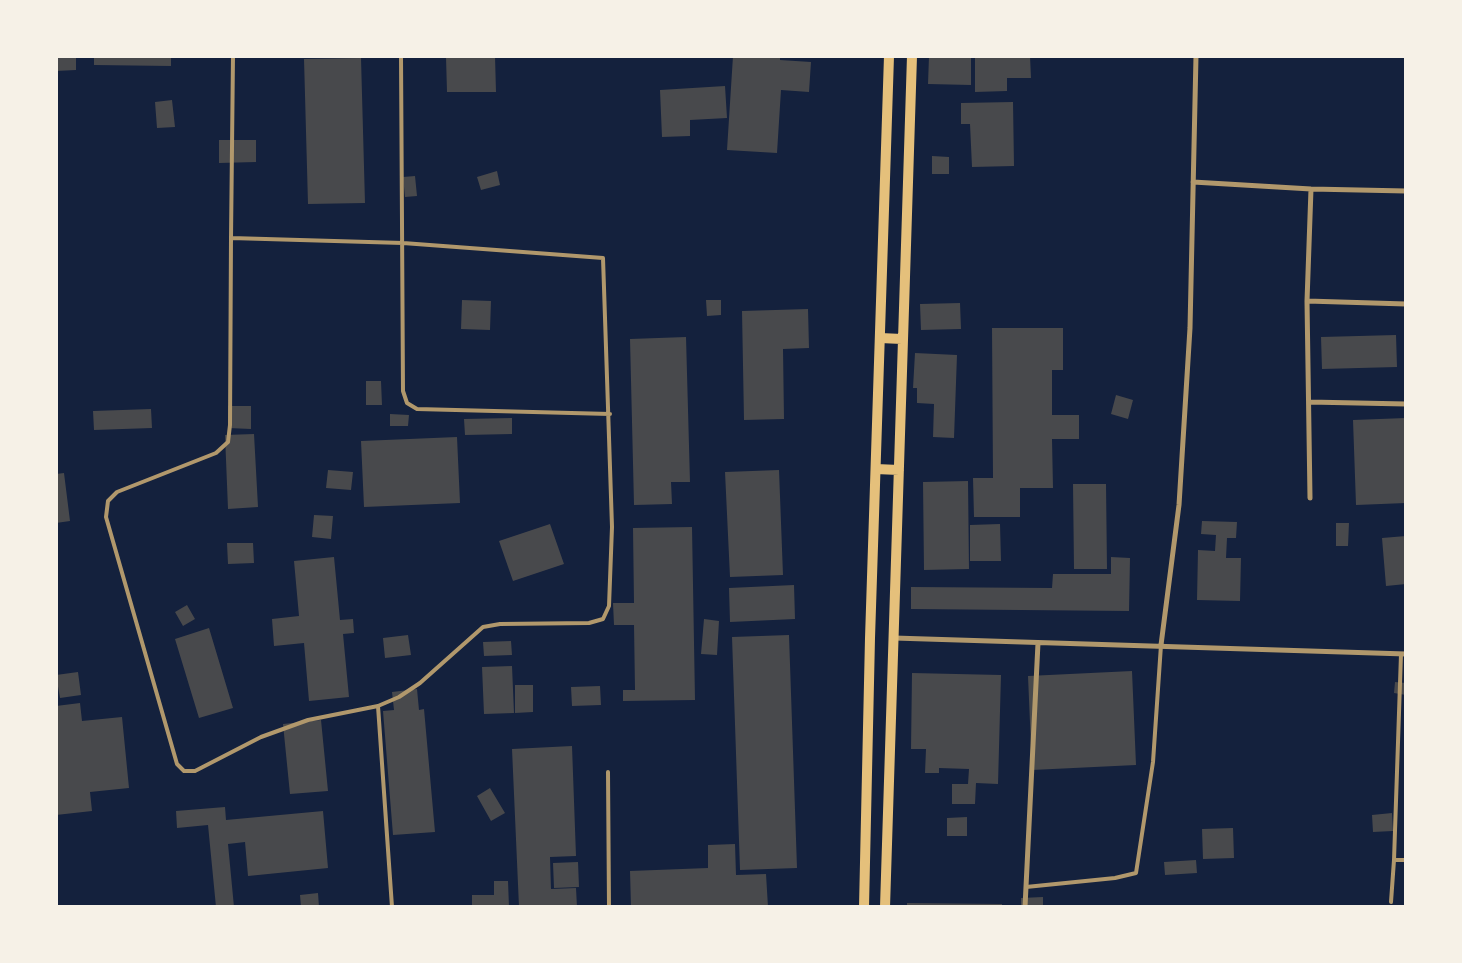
<!DOCTYPE html>
<html>
<head>
<meta charset="utf-8">
<style>
  body { margin:0 }
  #map { position:relative; width:1462px; height:963px; overflow:hidden; background:#14213d; font-family:"Work Sans",sans-serif }
  canvas { display:block }
  .frame { position:absolute; inset:0; border:58px solid #f6f1e7; pointer-events:none }
</style>
</head>
<body>
<div id="map">
<canvas width="1462" height="963"></canvas>
<div class="frame"></div>
</div>
<script>
const ctx = document.querySelector('canvas').getContext('2d');
ctx.lineJoin = 'round';
function fillPath(path, color) { ctx.fillStyle = color; ctx.fill(path, 'evenodd'); }
const poly = rows => new Path2D(rows.map(r => 'M' + r).join(''));
function stroke(path, color, width, dash) { ctx.strokeStyle = color; ctx.lineWidth = width; ctx.lineCap = dash ? 'butt' : 'round'; ctx.setLineDash(dash || []); ctx.stroke(path); }
fillPath(poly([
  [56,56,76,56,76,70,56,71],
  [94,56,171,56,171,66,94,65],
  [495,56,496,92,447,92,446,57],
  [733,56,780,56,780,60,811,62,809,92,781,90,777,153,727,150],
  [929,56,971,56,971,85,928,84],
  [975,56,1030,56,1031,78,1007,78,1007,91,975,92],
  [361,58,365,203,308,204,304,59],
  [725,86,727,118,690,120,690,136,662,137,660,90],
  [172,100,175,127,157,128,155,102],
  [1013,102,1014,166,972,167,970,124,961,124,961,103],
  [219,140,256,140,256,162,219,163],
  [932,156,949,157,949,174,932,174],
  [497,171,500,185,481,190,477,177],
  [415,176,417,196,405,197,403,177],
  [462,300,491,301,490,330,461,329],
  [706,300,721,300,721,315,707,316],
  [960,303,961,329,921,330,920,304],
  [808,309,809,348,783,349,784,419,744,420,742,311],
  [992,328,1063,328,1063,370,1052,370,1052,415,1079,415,1079,439,1052,439,1053,488,1020,488,1020,517,974,517,973,478,993,478],
  [1396,335,1397,367,1322,369,1321,337],
  [686,337,690,482,671,482,672,504,634,505,630,339],
  [915,353,957,355,954,438,933,437,934,404,917,403,917,388,913,388],
  [366,381,381,381,382,405,366,405],
  [1116,395,1133,400,1128,419,1111,414],
  [228,406,251,406,251,429,228,428],
  [151,409,152,428,94,430,93,411],
  [390,414,409,415,408,426,390,426],
  [512,418,512,434,465,435,464,419],
  [1406,418,1406,503,1356,505,1353,420],
  [254,434,258,507,228,509,225,435],
  [457,437,460,503,364,507,361,441],
  [328,470,353,472,351,490,326,488],
  [779,470,783,575,730,577,725,472],
  [64,473,70,521,56,523,56,474],
  [968,481,969,569,924,570,923,482],
  [1073,484,1106,484,1107,569,1074,569],
  [314,515,333,516,331,539,312,537],
  [1202,521,1237,522,1236,538,1227,538,1226,558,1241,558,1240,601,1197,600,1198,550,1215,551,1216,535,1201,534],
  [1336,523,1349,523,1348,546,1336,546],
  [550,524,564,564,513,581,499,541],
  [1000,524,1001,561,970,561,970,525],
  [692,527,695,700,623,701,623,690,635,690,634,625,614,625,613,603,634,603,633,528],
  [1406,536,1406,584,1386,586,1382,538],
  [227,543,253,543,254,563,228,564],
  [334,557,340,620,353,619,354,633,343,634,349,697,309,701,304,643,274,646,272,619,299,616,294,561],
  [1111,557,1130,558,1129,611,911,609,911,587,1052,588,1053,574,1111,574],
  [794,585,795,619,730,622,729,588],
  [187,605,195,619,183,626,175,612],
  [704,619,719,621,717,655,701,654],
  [209,628,233,708,199,718,175,639],
  [408,635,411,655,385,658,383,638],
  [789,635,797,868,740,870,732,637],
  [511,641,512,655,484,656,483,642],
  [512,666,514,713,484,714,482,667],
  [1132,671,1136,765,1032,770,1028,676],
  [78,672,81,695,60,698,56,675],
  [912,673,1001,675,998,784,976,783,975,804,952,804,952,784,968,784,969,769,939,768,939,773,925,773,926,749,911,749],
  [1395,682,1406,683,1406,695,1394,693],
  [515,685,533,685,533,712,515,713],
  [600,686,601,705,572,706,571,687],
  [417,689,419,710,424,709,435,832,393,835,383,711,394,710,392,692],
  [80,703,82,721,122,717,129,788,90,792,92,811,56,815,56,706],
  [321,720,328,791,290,794,283,724],
  [572,746,576,856,550,857,551,889,576,888,577,907,519,907,512,749],
  [490,788,505,813,491,821,477,796],
  [225,807,226,820,323,811,328,868,248,876,245,842,228,844,234,907,216,907,208,825,177,828,176,811],
  [1392,813,1393,831,1373,832,1372,815],
  [967,817,967,836,947,836,947,818],
  [1233,828,1234,858,1203,859,1202,829],
  [735,844,736,875,766,874,768,907,631,907,630,871,708,868,708,845],
  [1196,860,1197,873,1165,875,1164,862],
  [578,862,579,887,554,888,553,863],
  [494,881,508,881,509,907,472,907,472,895,494,895],
  [318,893,319,907,301,907,300,895],
  [1043,897,1043,907,1021,907,1021,898],
  [907,903,1002,904,1002,907,907,907]
]), '#48494c');
stroke(poly([
  [401,56,403,391,407,403,417,409,610,414],
  [231,238,403,243,603,258,612,527,609,606,603,619,589,623,500,624,483,627,420,683,399,697,378,706,308,720,261,737,195,771,184,771,177,764,106,517,108,501,117,492,216,453,228,442,230,425,231,238,233,56],
  [378,706,392,907],
  [608,772,609,907],
  [1394,860,1406,860],
  [1026,887,1115,878,1136,873,1153,762,1161,645],
  [1391,902,1394,860,1401,654]
]), '#b1986c', 4);
stroke(poly([
  [1193,182,1311,189,1406,191],
  [1307,301,1406,304],
  [1309,402,1406,404],
  [1310,498,1307,301,1311,189],
  [894,638,1406,654],
  [1161,645,1179,505,1190,328,1196,56],
  [1025,907,1038,643]
]), '#b1986c', 5);
stroke(poly([
  [880,338,902,339],
  [876,469,899,470],
  [864,907,870,638,889,56],
  [885,907,912,56]
]), '#e5c07b', 10);
</script>
</body>
</html>
